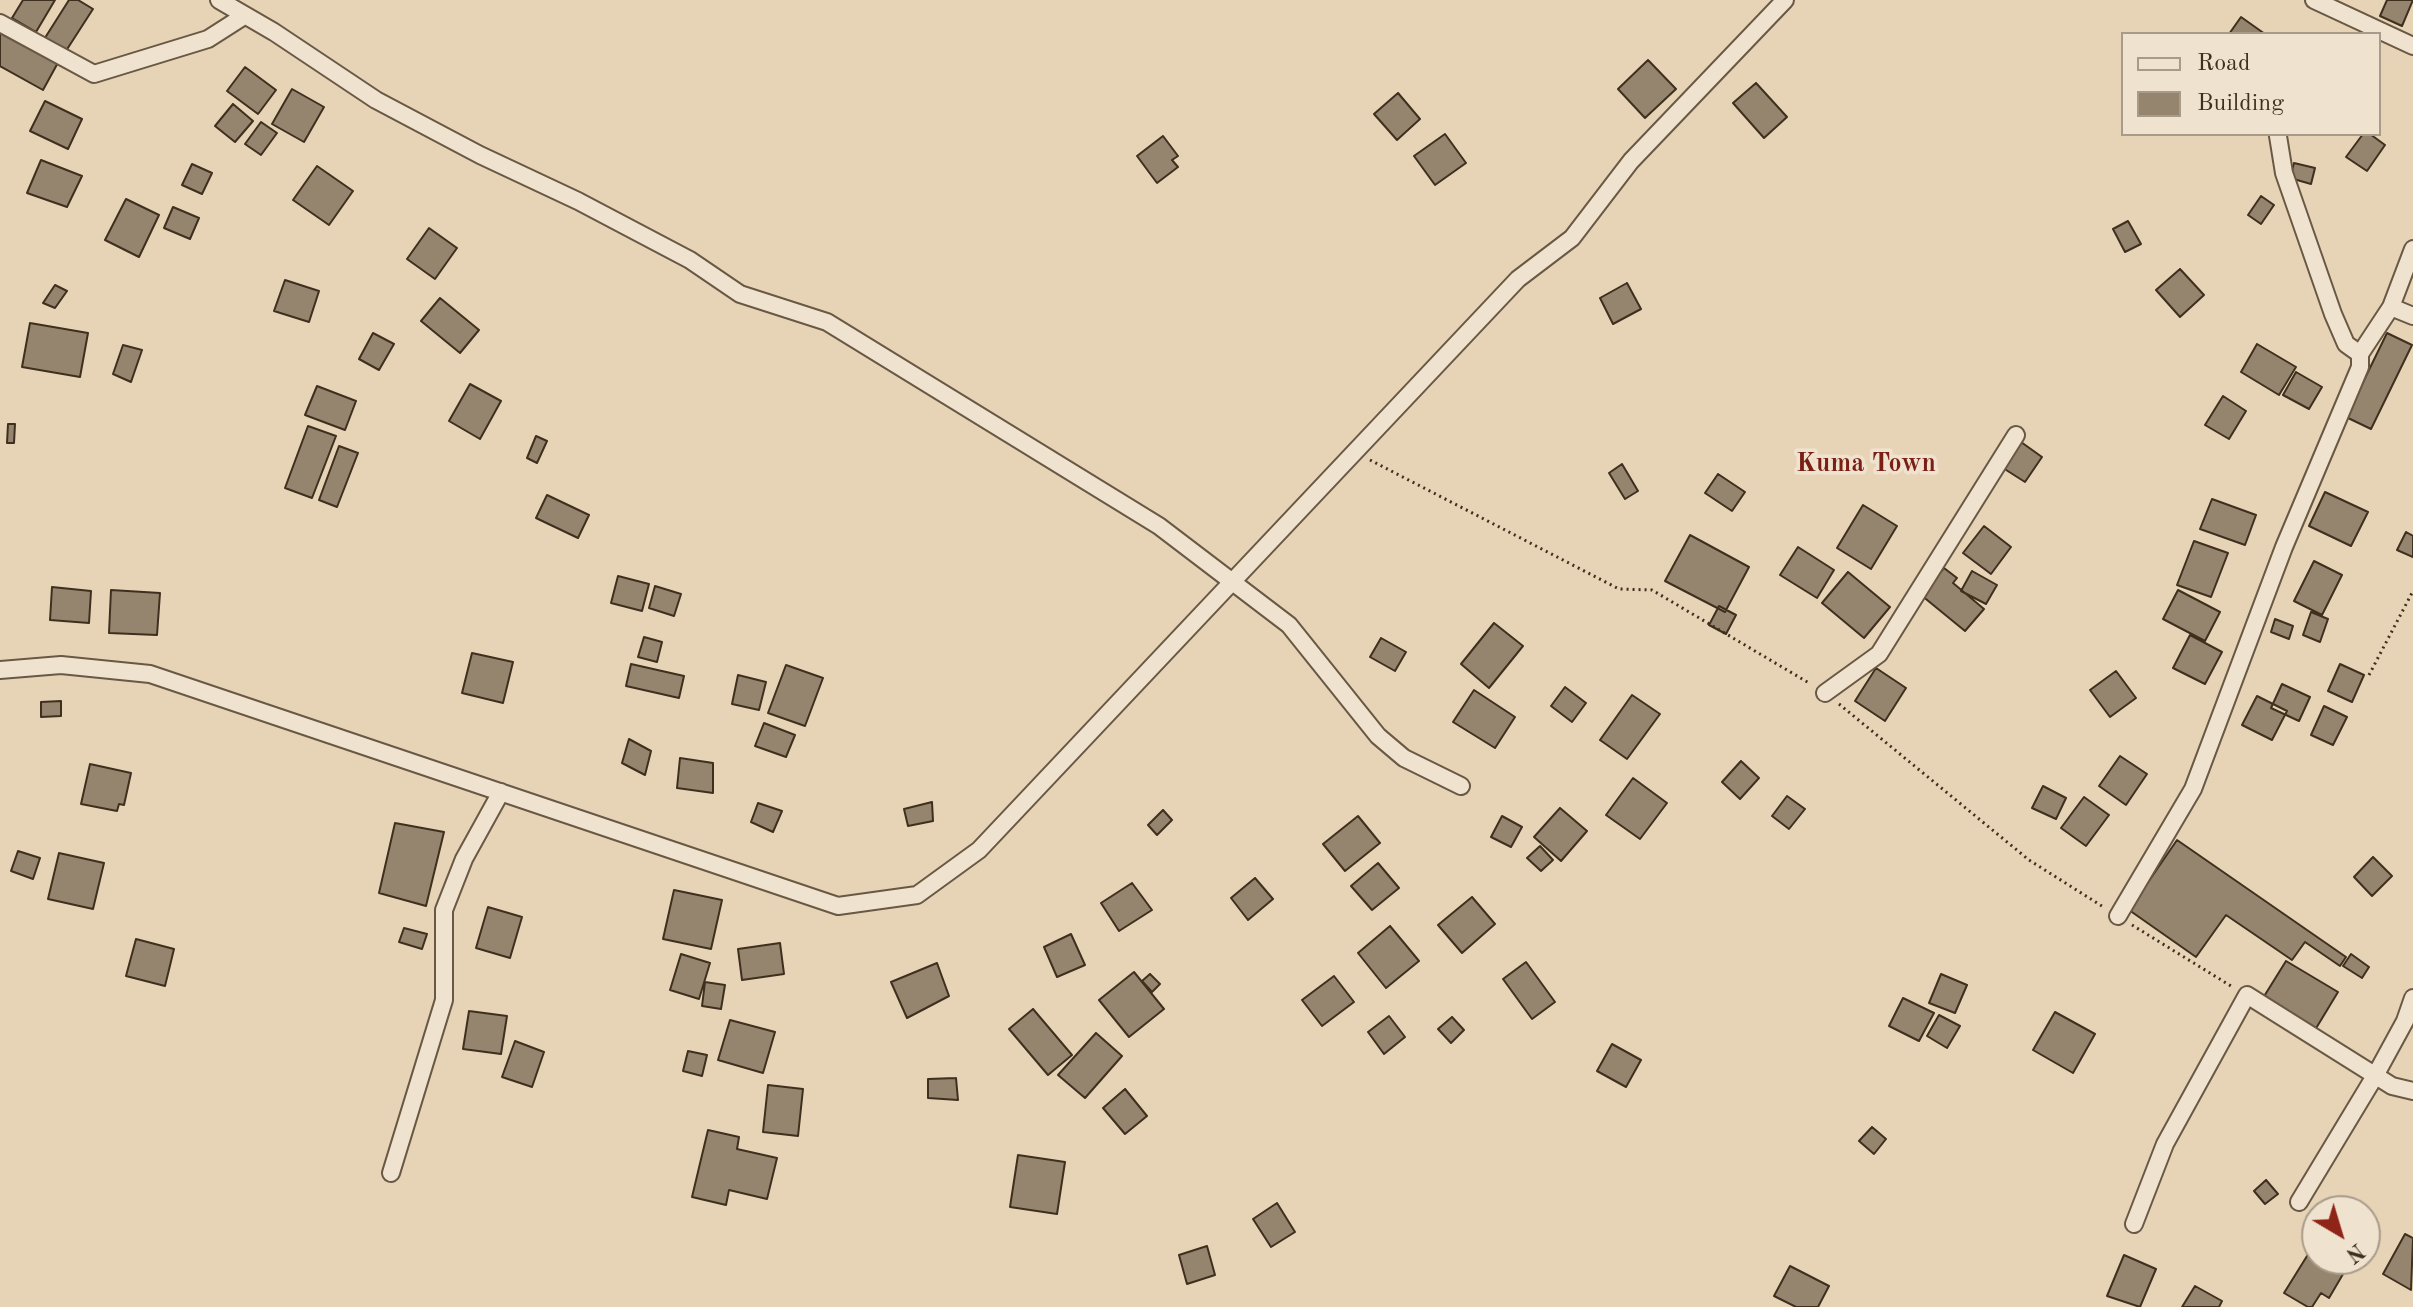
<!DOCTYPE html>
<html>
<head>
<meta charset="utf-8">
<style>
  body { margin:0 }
  #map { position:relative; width:2413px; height:1307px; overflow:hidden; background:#e7d4b7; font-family:"Old Standard TT",serif }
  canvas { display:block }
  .legend { position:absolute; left:2121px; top:32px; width:260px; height:104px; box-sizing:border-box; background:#efe3d0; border:2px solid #a99b89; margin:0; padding:10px 14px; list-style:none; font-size:24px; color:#3f2f1e }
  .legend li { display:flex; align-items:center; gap:16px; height:40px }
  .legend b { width:40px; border:2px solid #a99b89 }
  .north { position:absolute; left:2301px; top:1195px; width:80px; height:80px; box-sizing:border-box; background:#efe3d0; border:2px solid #a99b89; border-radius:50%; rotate:142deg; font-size:22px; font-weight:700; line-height:32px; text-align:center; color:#3f2f1e }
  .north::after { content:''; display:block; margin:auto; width:28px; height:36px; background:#8f2418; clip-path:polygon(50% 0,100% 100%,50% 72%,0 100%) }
</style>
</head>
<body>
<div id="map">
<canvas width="2413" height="1307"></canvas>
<ul class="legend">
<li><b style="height:10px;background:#efe3d0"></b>Road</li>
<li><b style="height:22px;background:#96856e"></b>Building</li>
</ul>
<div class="north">N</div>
</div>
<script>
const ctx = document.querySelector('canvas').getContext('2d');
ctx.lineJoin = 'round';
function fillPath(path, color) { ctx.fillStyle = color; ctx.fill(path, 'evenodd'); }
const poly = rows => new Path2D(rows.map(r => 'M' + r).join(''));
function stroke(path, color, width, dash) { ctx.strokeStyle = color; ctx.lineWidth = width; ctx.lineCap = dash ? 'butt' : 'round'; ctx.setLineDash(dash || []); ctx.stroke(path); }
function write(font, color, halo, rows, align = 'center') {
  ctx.font = font + ' "Old Standard TT",serif'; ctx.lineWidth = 7; ctx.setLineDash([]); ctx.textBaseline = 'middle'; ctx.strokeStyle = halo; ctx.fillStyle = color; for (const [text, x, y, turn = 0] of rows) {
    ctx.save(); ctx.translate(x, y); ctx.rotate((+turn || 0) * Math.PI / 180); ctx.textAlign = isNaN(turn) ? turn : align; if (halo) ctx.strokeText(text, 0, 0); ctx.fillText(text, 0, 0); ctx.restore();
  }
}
const building = poly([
  [23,0,55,0,36,32,12,18,23,0],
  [69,0,78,0,93,9,64,54,43,41,69,0],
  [2387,0,2413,0,2402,26,2380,16,2387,0],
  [2241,17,2265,34,2229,34,2241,17],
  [0,29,60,59,43,90,0,66,0,29],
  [1648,60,1676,89,1645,118,1618,89,1648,60],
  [245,67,276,90,258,114,227,91,245,67],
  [1756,83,1787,117,1764,138,1733,103,1756,83],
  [292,89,324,107,304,142,272,124,292,89],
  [1398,93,1420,119,1397,140,1374,114,1398,93],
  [45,101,82,119,68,149,30,131,45,101],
  [233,104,253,121,235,142,215,126,233,104],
  [261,122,277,133,261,155,245,144,261,122],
  [1445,134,1466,163,1435,185,1414,156,1445,134],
  [2363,134,2370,134,2385,145,2367,171,2346,157,2363,134],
  [1163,136,1178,156,1172,160,1178,167,1157,183,1137,156,1163,136],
  [41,160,82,176,67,207,27,193,41,160],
  [2294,163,2315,168,2311,184,2290,178,2294,163],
  [192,164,212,173,202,194,182,185,192,164],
  [317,166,353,191,329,225,293,200,317,166],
  [2261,196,2274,205,2261,224,2248,215,2261,196],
  [126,199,159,215,139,257,105,240,126,199],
  [173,207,199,218,190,239,164,228,173,207],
  [2128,221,2141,244,2125,252,2113,229,2128,221],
  [429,228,457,248,435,279,407,259,429,228],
  [2180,269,2204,295,2180,317,2156,290,2180,269],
  [285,280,319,291,309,322,274,311,285,280],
  [1627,283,1641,309,1613,324,1600,298,1627,283],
  [55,285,67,291,55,308,43,303,55,285],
  [440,298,479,330,460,353,421,321,440,298],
  [30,323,88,333,80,377,22,367,30,323],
  [373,333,394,344,379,370,359,359,373,333],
  [2387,333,2412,345,2371,429,2346,417,2387,333],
  [2257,344,2296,367,2279,395,2241,372,2257,344],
  [123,345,142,350,131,382,113,374,123,345],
  [2296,372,2322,387,2309,409,2283,395,2296,372],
  [470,384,501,401,480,439,449,421,470,384],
  [317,386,356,401,345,430,305,415,317,386],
  [2223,396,2246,411,2229,439,2205,425,2223,396],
  [8,424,15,424,14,443,7,443,8,424],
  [308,426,336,436,312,498,285,488,308,426],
  [536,436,547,441,537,463,527,458,536,436],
  [2021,442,2042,457,2025,482,2003,468,2021,442],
  [339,446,358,453,337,507,319,500,339,446],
  [1622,464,1638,491,1625,499,1609,473,1622,464],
  [1718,474,1745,492,1732,511,1705,493,1718,474],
  [2325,492,2368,512,2351,546,2309,526,2325,492],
  [547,495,589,515,578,538,536,518,547,495],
  [2212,499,2256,515,2245,545,2200,529,2212,499],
  [1863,505,1897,526,1871,569,1837,548,1863,505],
  [1984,526,2011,547,1991,574,1963,553,1984,526],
  [2406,532,2413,536,2413,557,2397,550,2406,532],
  [1690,535,1749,567,1725,612,1665,581,1690,535],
  [2194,541,2228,553,2211,597,2177,585,2194,541],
  [1798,547,1834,570,1817,598,1780,575,1798,547],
  [2314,561,2342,575,2322,615,2294,601,2314,561],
  [1944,568,1957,578,1953,583,1984,609,1965,631,1921,595,1944,568],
  [1972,571,1997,585,1986,604,1961,591,1972,571],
  [1848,572,1890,607,1864,638,1822,603,1848,572],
  [618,576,649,584,642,611,611,603,618,576],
  [655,586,681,594,674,616,649,608,655,586],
  [52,587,91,591,89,623,50,620,52,587],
  [111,590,160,593,157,635,109,633,111,590],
  [2178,590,2220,612,2205,641,2163,619,2178,590],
  [1719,606,1736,615,1726,634,1709,625,1719,606],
  [2311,612,2328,619,2320,642,2303,635,2311,612],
  [2275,619,2293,626,2289,639,2271,632,2275,619],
  [1494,623,1523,646,1489,688,1461,664,1494,623],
  [2190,635,2222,652,2205,684,2173,668,2190,635],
  [644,637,662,642,657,662,638,657,644,637],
  [1381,638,1406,652,1395,671,1370,657,1381,638],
  [472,653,513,662,503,703,462,693,472,653],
  [631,664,684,676,679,698,626,686,631,664],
  [2340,664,2364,675,2352,702,2328,691,2340,664],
  [786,665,823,678,805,726,768,713,786,665],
  [1876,668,1906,688,1885,721,1855,701,1876,668],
  [2116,671,2136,698,2110,717,2090,690,2116,671],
  [738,675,766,682,759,710,732,704,738,675],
  [2282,684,2310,697,2299,721,2271,708,2282,684],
  [1565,687,1586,703,1572,722,1551,706,1565,687],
  [1474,690,1515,717,1495,748,1453,722,1474,690],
  [1632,695,1660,714,1627,759,1600,740,1632,695],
  [2257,696,2287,711,2272,740,2242,725,2257,696],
  [61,701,61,716,41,717,41,702,61,701],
  [2324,706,2347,717,2333,745,2311,735,2324,706],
  [764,723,795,735,786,757,755,746,764,723],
  [629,739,651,751,645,775,622,763,629,739],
  [2120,756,2147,774,2126,805,2099,786,2120,756],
  [680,758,713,763,713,793,677,788,680,758],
  [1741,761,1759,778,1740,799,1722,782,1741,761],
  [90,764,131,773,124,805,119,804,117,811,81,804,90,764],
  [1633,778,1667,803,1640,839,1606,815,1633,778],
  [2043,786,2066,798,2056,819,2032,808,2043,786],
  [1787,796,1805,809,1789,829,1772,816,1787,796],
  [2084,797,2109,815,2086,846,2061,828,2084,797],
  [932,802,933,821,908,826,904,809,932,802],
  [758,803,782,811,773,832,751,822,758,803],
  [1560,808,1587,831,1561,861,1534,837,1560,808],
  [1163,810,1172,820,1157,835,1148,825,1163,810],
  [1358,816,1380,843,1345,871,1323,844,1358,816],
  [1502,816,1522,827,1511,847,1491,837,1502,816],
  [395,823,444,832,426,906,379,893,395,823],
  [2177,840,2346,957,2340,966,2305,942,2292,960,2226,915,2196,957,2129,910,2177,840],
  [1540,846,1553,860,1541,871,1527,858,1540,846],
  [18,851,40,858,33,879,11,871,18,851],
  [59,853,104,863,93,909,48,899,59,853],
  [2373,857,2392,876,2372,896,2354,877,2373,857],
  [1378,863,1399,888,1372,910,1351,886,1378,863],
  [1255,878,1273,899,1248,920,1231,898,1255,878],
  [1132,883,1152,910,1119,931,1101,903,1132,883],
  [674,890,722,900,711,949,663,939,674,890],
  [1472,897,1495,924,1462,953,1438,925,1472,897],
  [488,907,522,917,510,958,476,948,488,907],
  [1390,926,1419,961,1386,988,1358,953,1390,926],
  [404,928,427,934,422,949,399,942,404,928],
  [1071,934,1085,965,1057,977,1044,947,1071,934],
  [136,939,174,949,165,986,126,976,136,939],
  [780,943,784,974,742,980,738,949,780,943],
  [681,954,710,963,699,999,670,990,681,954],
  [2351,954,2369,967,2362,978,2343,966,2351,954],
  [2286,961,2338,992,2315,1030,2263,998,2286,961],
  [1526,962,1555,1002,1532,1019,1503,979,1526,962],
  [937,963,949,996,907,1018,891,982,937,963],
  [1134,972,1164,1009,1129,1037,1099,1000,1134,972],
  [1150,974,1160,984,1152,992,1142,981,1150,974],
  [1941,974,1967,985,1955,1013,1929,1003,1941,974],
  [1334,976,1354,1002,1322,1026,1302,1000,1334,976],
  [705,982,725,985,721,1009,702,1006,705,982],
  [1903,998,1934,1013,1919,1041,1889,1026,1903,998],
  [1033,1009,1072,1055,1048,1075,1009,1029,1033,1009],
  [469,1011,507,1016,501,1054,463,1049,469,1011],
  [2055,1012,2095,1034,2073,1073,2033,1050,2055,1012],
  [1939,1015,1960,1026,1947,1048,1927,1036,1939,1015],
  [1389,1016,1405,1037,1384,1054,1368,1032,1389,1016],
  [1452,1017,1464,1030,1451,1043,1438,1029,1452,1017],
  [730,1020,775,1032,763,1073,718,1060,730,1020],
  [1096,1033,1122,1056,1085,1098,1058,1075,1096,1033],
  [515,1041,544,1052,532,1087,502,1077,515,1041],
  [1612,1044,1641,1060,1626,1087,1597,1071,1612,1044],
  [688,1051,707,1055,702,1076,683,1071,688,1051],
  [956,1078,958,1100,928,1098,928,1079,956,1078],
  [768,1085,803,1089,798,1136,763,1132,768,1085],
  [1125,1089,1147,1116,1125,1134,1103,1108,1125,1089],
  [1872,1127,1886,1139,1874,1154,1859,1141,1872,1127],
  [708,1130,739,1137,737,1149,777,1158,767,1199,729,1190,726,1205,692,1197,708,1130],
  [1018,1155,1065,1162,1057,1214,1010,1207,1018,1155],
  [2266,1180,2278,1194,2265,1204,2254,1191,2266,1180],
  [1277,1203,1295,1232,1271,1247,1253,1219,1277,1203],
  [2405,1234,2413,1238,2411,1290,2383,1274,2405,1234],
  [1207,1246,1215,1275,1187,1284,1179,1255,1207,1246],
  [2312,1248,2317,1251,2317,1259,2329,1259,2346,1269,2329,1298,2321,1293,2312,1307,2308,1307,2284,1293,2312,1248],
  [2124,1255,2156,1269,2140,1307,2107,1296,2124,1255],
  [1790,1266,1829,1286,1818,1307,1796,1307,1774,1296,1790,1266],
  [2195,1286,2222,1301,2219,1307,2182,1307,2195,1286]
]);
fillPath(building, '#96856e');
stroke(building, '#3f2f1e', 2);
const street = poly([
  [219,0,274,32,376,100,480,155,578,201,690,260,740,294,827,322,1159,526,1289,625,1378,736,1404,758,1461,786],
  [2314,0,2413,46],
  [0,23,94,74,208,39,244,16],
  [2278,136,2284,173,2333,314,2346,344,2360,354],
  [2391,307,2413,316],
  [0,670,61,665,150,674,838,906,917,895,979,850,1518,279,1572,238,1631,161,1785,0],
  [1825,693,1879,654,2016,435],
  [2118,916,2193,789,2284,547,2360,367,2360,354,2391,307,2413,249],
  [391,1173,444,1000,444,910,464,859,501,792],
  [2299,1202,2375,1076,2405,1021,2413,998],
  [2134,1224,2165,1144,2247,995,2392,1086,2413,1091]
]);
stroke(street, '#695844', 20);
stroke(poly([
  [1370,460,1619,589,1652,590,1809,683],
  [2369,675,2413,591],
  [1839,704,2029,860,2105,908],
  [2132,925,2231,986]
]), '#3f2f1e', 3, [2, 4]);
stroke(street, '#efe3d0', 16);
write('bold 26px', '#7a1f14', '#efe3d0', [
  ["Kuma Town",1866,464]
]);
</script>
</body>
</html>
